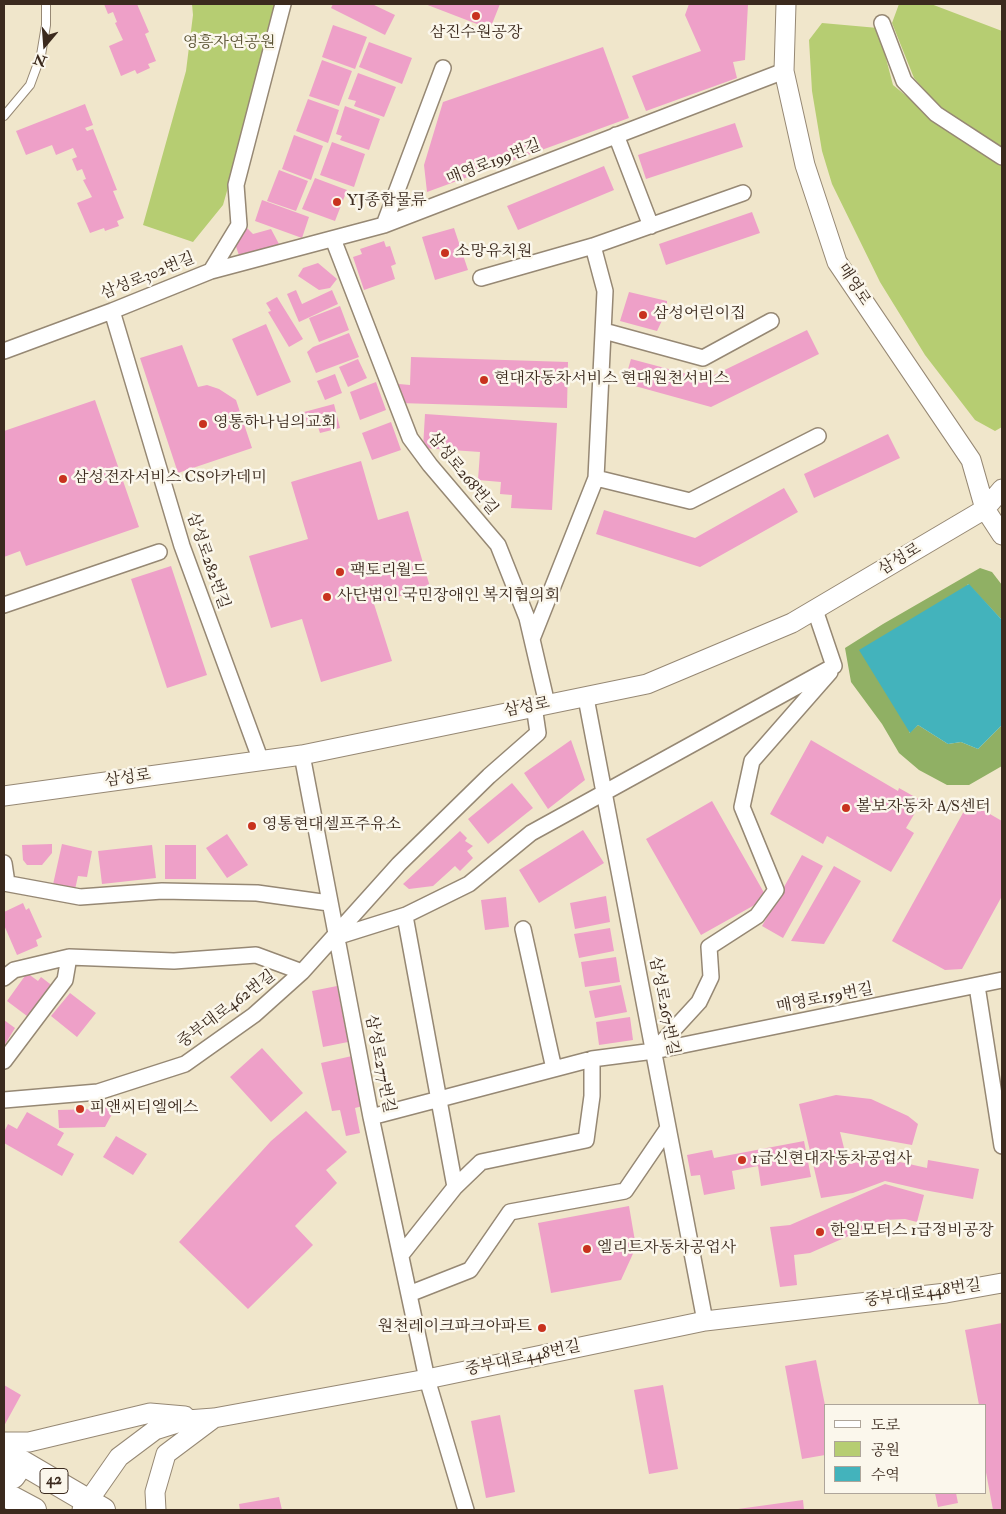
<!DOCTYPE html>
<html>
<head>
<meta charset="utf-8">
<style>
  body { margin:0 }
  #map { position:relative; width:1006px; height:1514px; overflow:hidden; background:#f0e6cb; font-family:"IM FELL Double Pica","Noto Serif KR",serif }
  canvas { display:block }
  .frame { position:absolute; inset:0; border:5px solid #3b2a1e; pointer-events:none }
  .legend { position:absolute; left:824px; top:1404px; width:162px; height:90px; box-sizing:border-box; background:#fbf7ec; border:1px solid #aea59a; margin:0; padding:6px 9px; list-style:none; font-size:15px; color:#3b2a1e }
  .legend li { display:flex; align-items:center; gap:10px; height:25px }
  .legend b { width:25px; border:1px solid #aea59a }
  .north { position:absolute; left:20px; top:20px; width:50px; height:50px; -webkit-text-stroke:4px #fbf7ec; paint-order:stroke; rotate:198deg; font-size:14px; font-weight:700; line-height:20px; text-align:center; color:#3b2a1e }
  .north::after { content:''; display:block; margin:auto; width:18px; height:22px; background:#3b2a1e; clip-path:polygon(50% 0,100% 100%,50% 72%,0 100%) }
</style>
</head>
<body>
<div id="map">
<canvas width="1006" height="1514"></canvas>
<div class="frame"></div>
<ul class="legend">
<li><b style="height:6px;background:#fff"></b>도로</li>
<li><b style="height:14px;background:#b6cd72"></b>공원</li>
<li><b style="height:14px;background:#43b3bc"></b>수역</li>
</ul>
<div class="north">N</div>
</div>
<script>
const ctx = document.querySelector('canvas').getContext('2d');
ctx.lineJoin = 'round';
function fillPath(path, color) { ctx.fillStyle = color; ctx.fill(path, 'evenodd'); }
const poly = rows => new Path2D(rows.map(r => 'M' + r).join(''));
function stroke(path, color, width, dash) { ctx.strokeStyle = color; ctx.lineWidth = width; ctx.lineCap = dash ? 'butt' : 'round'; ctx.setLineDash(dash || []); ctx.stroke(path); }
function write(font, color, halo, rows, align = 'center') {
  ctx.font = font + ' "IM FELL Double Pica","Noto Serif KR",serif'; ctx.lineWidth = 5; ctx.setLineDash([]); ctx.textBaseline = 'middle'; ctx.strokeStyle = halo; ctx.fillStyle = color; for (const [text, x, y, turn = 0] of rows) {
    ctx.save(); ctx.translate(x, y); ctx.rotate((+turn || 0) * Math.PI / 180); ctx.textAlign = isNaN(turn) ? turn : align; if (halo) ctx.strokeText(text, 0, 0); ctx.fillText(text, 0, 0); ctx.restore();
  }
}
fillPath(poly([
  [192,4,280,4,223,205,193,242,143,225,186,71,193,15],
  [899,4,931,4,1002,31,1002,149,942,110,914,78,892,23],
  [822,23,878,28,893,85,944,127,1002,166,1002,427,995,431,975,420,925,355,880,282,832,184,822,151,812,91,809,40]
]), '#b6cd72');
fillPath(poly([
  [980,568,992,572,1002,585,1002,620,968,584,909,733,918,725,948,744,961,742,978,749,1002,725,1002,766,969,785,947,785,919,770,899,753,882,724,851,682,845,648,883,624]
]), '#90b064');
fillPath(poly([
  [969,584,1002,620,1002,725,978,749,961,742,948,744,918,725,910,733,859,650]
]), '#43b3bc');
fillPath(poly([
  [104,4,137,4,149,32,145,34,156,61,148,64,150,68,137,74,135,70,121,76,109,46,123,40,115,23,117,22,113,12,108,14],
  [333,4,372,4,395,15,385,35,331,8],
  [425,4,500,4,490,29],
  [689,4,748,4,745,60,733,62,737,78,646,111,632,76,701,51,685,15],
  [333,25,367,37,355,69,322,57],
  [369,42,412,58,402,84,359,67],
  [603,47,629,118,427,192,424,165,443,102],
  [322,60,352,71,339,106,309,96],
  [358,73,396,87,384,117,354,106,356,101,348,99],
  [308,99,339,110,328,143,296,131],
  [85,104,93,125,85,128,87,131,93,129,117,190,113,191,124,218,117,221,119,226,105,231,104,228,90,233,77,203,92,197,83,180,86,179,82,169,77,171,72,159,77,157,73,148,56,155,52,145,26,155,16,131],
  [345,106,380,119,369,150,340,140,342,136,336,134],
  [735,123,743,147,646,179,638,155],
  [294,135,323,146,311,180,282,169],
  [332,142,365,154,354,187,320,175],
  [604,166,614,190,518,230,507,206],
  [279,170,308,181,296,211,267,201],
  [315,178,347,190,335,221,302,209],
  [262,200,309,217,302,238,255,221],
  [752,212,760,233,666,265,659,244],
  [245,226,253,234,271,229,279,244,240,258,235,244],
  [454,228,468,270,435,280,422,237],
  [384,241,386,247,390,246,396,264,391,266,395,279,364,290,353,257,362,254,360,249],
  [318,263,337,279,330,288,319,290,298,276,303,268],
  [296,290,302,304,332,290,338,304,299,322,287,294],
  [629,292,667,301,667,310,657,331,620,321],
  [277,297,303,339,289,347,268,312,271,311,266,303],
  [340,306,349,330,319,342,309,318],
  [266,324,291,382,257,396,232,339],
  [807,330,819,354,711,407,624,383,631,359,706,379],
  [349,333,359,357,316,373,307,352,313,347],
  [182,345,198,387,207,385,219,389,236,400,252,448,178,473,140,358],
  [411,357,568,362,567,408,399,403,399,384,410,385],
  [358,359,367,378,348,387,339,367],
  [335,374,342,393,325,400,317,381],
  [376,382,386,410,360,420,350,392],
  [95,400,139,527,26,566,20,551,4,557,4,431],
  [334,404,340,428,320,433,317,424,308,426,304,412],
  [425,414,557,423,552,510,511,508,512,495,500,494,501,482,478,480,480,452,423,448],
  [391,422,401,450,372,460,362,433],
  [888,434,900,458,814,498,804,474],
  [361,461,378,520,408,511,430,587,374,604,392,661,321,682,302,619,271,628,249,556,308,539,291,482],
  [784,488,798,512,700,567,596,534,604,510,695,538],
  [171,566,207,675,167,688,131,579],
  [571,740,585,780,548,809,524,773],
  [811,740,898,791,899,788,922,801,906,828,914,833,891,872,827,836,823,844,770,814],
  [512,783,533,808,488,844,468,819],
  [712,801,767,898,701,935,646,839],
  [969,802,1002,821,1002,896,962,969,945,970,892,941],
  [583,830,604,863,539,903,519,870],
  [460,831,467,838,465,841,473,846,467,851,473,858,460,871,455,866,433,886,409,889,403,884],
  [227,834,248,865,227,878,206,848],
  [52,844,52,853,42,865,27,865,23,860,22,845],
  [62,844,92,851,87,877,78,876,74,894,52,889],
  [152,845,156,878,102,884,98,851],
  [165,845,196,845,196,879,165,879],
  [802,855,823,866,783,938,762,926],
  [834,866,861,881,824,944,791,941],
  [606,896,610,922,575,929,570,903],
  [506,897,509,927,485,930,481,900],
  [23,903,26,910,29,908,42,937,36,940,38,946,17,955,4,925,4,912],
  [610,928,614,951,579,958,574,934],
  [616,957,620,982,585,987,581,962],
  [27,973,38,981,41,977,54,987,31,1019,7,1001],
  [621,985,627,1012,595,1018,589,991],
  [337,986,348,1042,323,1047,312,991],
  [70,993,96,1013,77,1037,51,1016],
  [630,1017,633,1040,599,1045,596,1022],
  [4,1020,15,1028,4,1046],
  [262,1048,303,1093,271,1122,230,1077],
  [352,1056,363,1106,355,1108,360,1133,346,1136,340,1110,332,1111,321,1063],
  [836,1095,871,1099,908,1116,918,1124,912,1145,840,1132,848,1164,882,1158,927,1168,928,1160,979,1169,973,1199,924,1190,885,1181,853,1193,821,1198,799,1104],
  [114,1099,120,1112,111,1116,105,1127,59,1128,58,1110,95,1109],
  [306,1111,347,1152,326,1170,337,1183,295,1226,313,1245,248,1309,179,1242,271,1141],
  [27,1112,64,1133,57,1145,74,1154,62,1176,4,1143,4,1132,8,1124,17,1129],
  [116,1136,147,1154,133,1175,103,1157],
  [804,1141,811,1177,761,1186,758,1166,732,1171,735,1189,704,1195,700,1175,691,1176,687,1155,712,1150,714,1158],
  [885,1184,924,1195,917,1222,905,1219,885,1220,810,1253,794,1255,797,1285,780,1287,770,1227,790,1225],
  [629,1206,636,1247,621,1280,551,1293,538,1223],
  [1002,1323,1002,1510,993,1510,985,1467,985,1405,979,1405,965,1330],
  [816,1360,825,1405,825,1455,802,1459,785,1366],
  [4,1385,21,1395,4,1426],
  [663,1385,678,1469,649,1474,634,1390],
  [500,1415,515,1492,486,1498,471,1421],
  [935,1493,956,1493,958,1503,938,1507],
  [279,1497,282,1510,240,1510,239,1504],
  [803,1500,804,1510,738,1510,738,1509]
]), '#eea0c8');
const service = poly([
  [4,116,30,85,41,55,46,25,46,4]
]);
const minor = poly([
  [882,23,904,81,936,114,1002,157],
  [616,135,651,226],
  [384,225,443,68],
  [333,239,410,438,430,465,498,545,527,618,547,704],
  [211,271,384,225,784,71],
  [481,278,593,246,743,193],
  [112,311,182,546,261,761],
  [604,331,703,358,771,321],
  [4,351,112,311,211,271,239,225,236,185,283,4],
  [596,478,690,501,818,436],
  [4,605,159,552],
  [532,639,596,478,605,291,593,246],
  [586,698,705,1321],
  [302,755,371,1117,427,1379,466,1510],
  [4,863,7,883],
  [4,883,80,897,162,891,257,893,329,903],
  [405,916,455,1187],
  [523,929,554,1069],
  [336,937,406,915,469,884,531,833,834,666,815,610],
  [4,978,14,970,69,957],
  [977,986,1002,1146],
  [654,1051,699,1002,711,977,709,947,757,916,776,890,742,807,752,761,830,672],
  [4,1061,65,980,69,957,174,961,256,955,302,972],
  [4,1100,98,1092,185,1064,254,1015,302,972,399,864,489,776,538,733,534,706],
  [371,1117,592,1059,654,1051,1002,980],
  [401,1255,455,1187,481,1162,586,1140,592,1096,592,1059],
  [409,1294,470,1270,510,1212,625,1191,668,1128]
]);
const tertiary = poly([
  [786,4,784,71,805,165,837,262,971,460,985,509,1002,535],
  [4,796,302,755,647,684,792,623,985,509,1002,489],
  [4,1442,29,1442,150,1413,185,1416],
  [82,1510,119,1457,155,1430,187,1420,214,1418,427,1379,705,1321,946,1293,1002,1283],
  [156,1510,155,1492,166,1454,214,1418]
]);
const primary = poly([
  [4,1452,103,1510],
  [4,1476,13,1476,22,1463],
  [4,1494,34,1510]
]);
stroke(service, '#968874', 10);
stroke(minor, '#968874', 18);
stroke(tertiary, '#968874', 21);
stroke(primary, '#968874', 26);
stroke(service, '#fff', 8);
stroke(minor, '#fff', 15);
stroke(tertiary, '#fff', 19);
stroke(primary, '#fff', 24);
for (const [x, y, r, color] of [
  [476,16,5,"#c8321e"],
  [337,202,5,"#c8321e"],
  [445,253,5,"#c8321e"],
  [643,315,5,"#c8321e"],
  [484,380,5,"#c8321e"],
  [203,424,5,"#c8321e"],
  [63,479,5,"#c8321e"],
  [340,572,5,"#c8321e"],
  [327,597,5,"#c8321e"],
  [846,808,5,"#c8321e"],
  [252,826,5,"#c8321e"],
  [80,1109,5,"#c8321e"],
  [742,1160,5,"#c8321e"],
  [820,1232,5,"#c8321e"],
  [587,1249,5,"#c8321e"],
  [542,1328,5,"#c8321e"]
]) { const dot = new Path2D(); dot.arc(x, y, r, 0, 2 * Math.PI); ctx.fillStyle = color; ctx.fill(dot); stroke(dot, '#fbf7ec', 2); }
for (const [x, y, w] of [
  [54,1481,28]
]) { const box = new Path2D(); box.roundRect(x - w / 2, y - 12.5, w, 25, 4); ctx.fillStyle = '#fbf7ec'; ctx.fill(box); stroke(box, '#3b2a1e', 1); }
write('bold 15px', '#3b2a1e', null, [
  ["42",54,1481]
]);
write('16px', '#3b2a1e', '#fbf7ec', [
  ["삼진수원공장",476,34,"center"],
  ["YJ종합물류",347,202],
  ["소망유치원",455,253],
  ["삼성어린이집",653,315],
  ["현대자동차서비스 현대원천서비스",494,380],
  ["영통하나님의교회",213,424],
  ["삼성전자서비스 CS아카데미",73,479],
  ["팩토리월드",350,572],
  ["사단법인 국민장애인 복지협의회",337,597],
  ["볼보자동차 A/S센터",856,808],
  ["영통현대셀프주유소",262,826],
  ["피앤씨티엘에스",90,1109],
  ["1급신현대자동차공업사",752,1160],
  ["한일모터스 1급정비공장",830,1232],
  ["엘리트자동차공업사",597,1249],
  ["원천레이크파크아파트",532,1328,"right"]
], 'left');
write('16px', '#5a5333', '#fbf7ec', [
  ["영흥자연공원",229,44]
]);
write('16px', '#3b2a1e', '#fbf7ec', [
  ["매영로199번길",494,163,-21],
  ["삼성로302번길",148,277,-22],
  ["매영로",853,285,57],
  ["삼성로268번길",462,474,51],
  ["삼성로",900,560,-31],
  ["삼성로282번길",207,561,71],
  ["삼성로",527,708,-11],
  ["삼성로",128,779,-8],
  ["매영로159번길",825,999,-11],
  ["삼성로267번길",663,1006,79],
  ["중부대로462번길",227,1010,-37],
  ["삼성로277번길",379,1064,79],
  ["중부대로448번길",923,1294,-8],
  ["중부대로448번길",523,1359,-12]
]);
</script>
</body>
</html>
